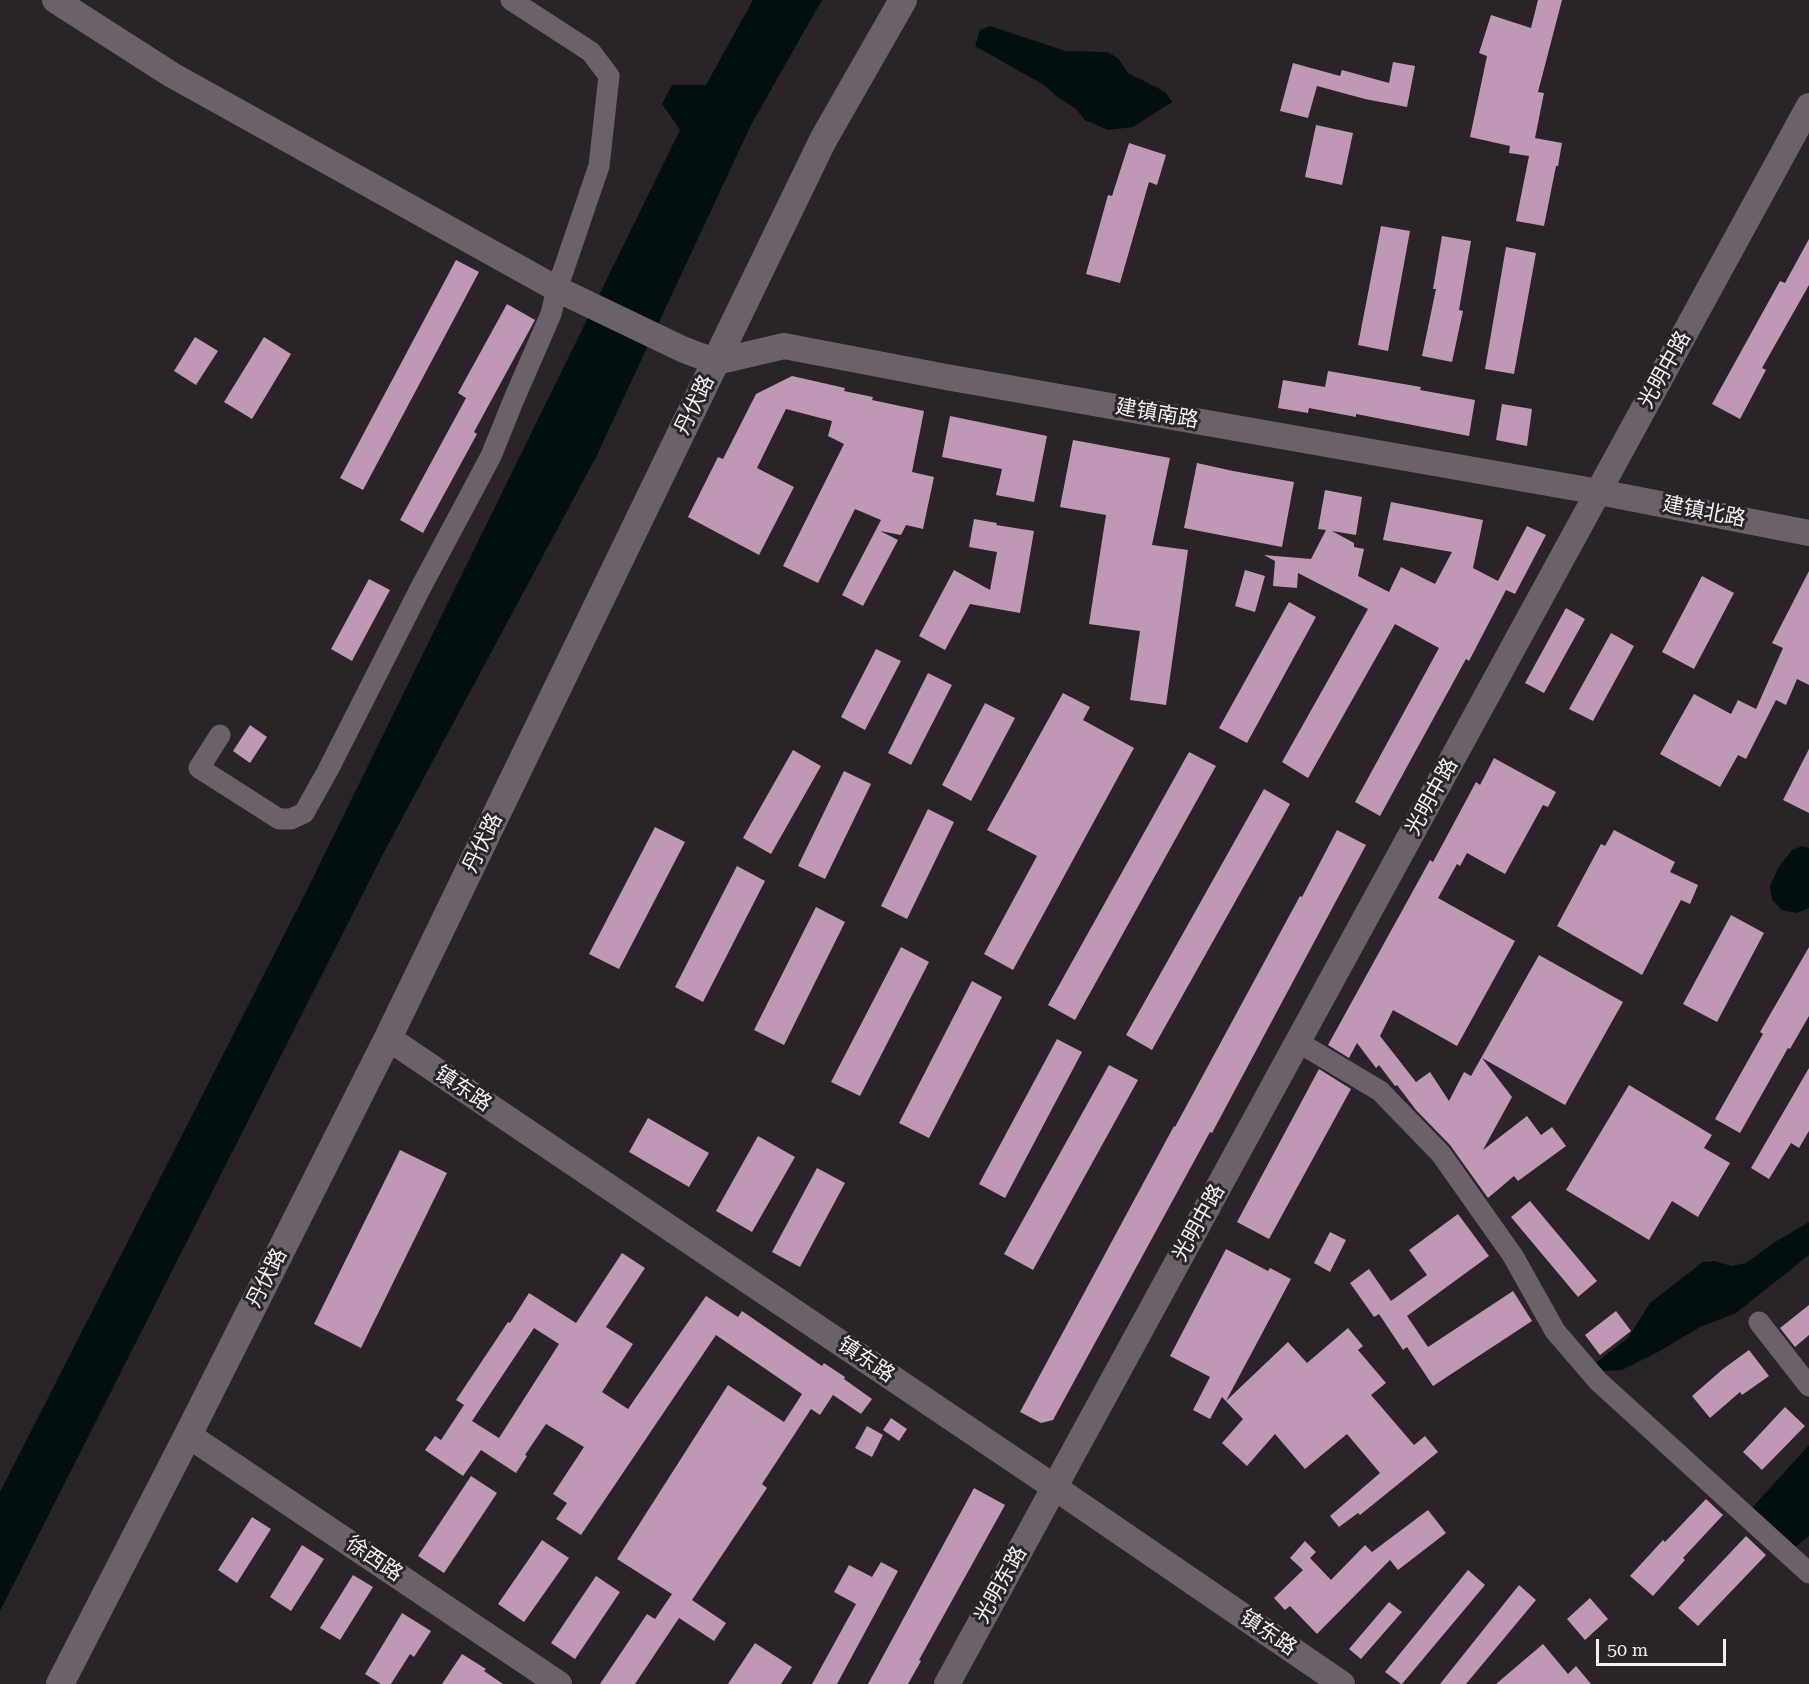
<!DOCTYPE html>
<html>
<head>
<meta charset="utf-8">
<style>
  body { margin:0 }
  #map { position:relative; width:1809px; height:1684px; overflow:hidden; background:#2a2328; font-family:"Roboto Serif",serif }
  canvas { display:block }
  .scale { position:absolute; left:1596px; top:1639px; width:130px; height:27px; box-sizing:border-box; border:3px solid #f5f0f4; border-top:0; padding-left:8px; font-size:18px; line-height:21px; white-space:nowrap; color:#f5f0f4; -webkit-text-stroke:4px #2a2328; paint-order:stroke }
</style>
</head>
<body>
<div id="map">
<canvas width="1809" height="1684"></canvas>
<div class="scale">50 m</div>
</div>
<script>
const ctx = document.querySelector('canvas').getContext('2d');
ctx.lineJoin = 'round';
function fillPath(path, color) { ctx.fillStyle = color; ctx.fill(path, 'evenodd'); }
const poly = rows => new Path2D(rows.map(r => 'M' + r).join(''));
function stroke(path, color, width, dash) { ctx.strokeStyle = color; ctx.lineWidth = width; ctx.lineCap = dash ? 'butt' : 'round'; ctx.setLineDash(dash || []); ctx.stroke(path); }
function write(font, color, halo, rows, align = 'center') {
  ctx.font = font + ' "Roboto Serif","Noto Sans SC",serif'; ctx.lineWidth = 6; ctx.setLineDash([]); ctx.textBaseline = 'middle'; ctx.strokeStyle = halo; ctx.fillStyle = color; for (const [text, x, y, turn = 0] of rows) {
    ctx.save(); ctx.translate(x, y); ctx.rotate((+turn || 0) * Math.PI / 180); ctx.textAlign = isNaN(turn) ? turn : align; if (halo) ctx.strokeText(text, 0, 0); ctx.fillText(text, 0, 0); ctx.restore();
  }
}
fillPath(poly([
  [753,0,822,0,751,125,596,457,383,854,0,1611,0,1492,306,892,680,130,662,104,672,85,706,85],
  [990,26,1066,51,1107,52,1118,58,1128,73,1158,88,1166,93,1172,102,1133,127,1108,130,1085,120,1076,109,1055,95,1044,85,975,46,980,30],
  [1802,846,1809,848,1809,908,1796,913,1782,910,1772,900,1770,886,1778,868,1792,850],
  [1809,1222,1809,1255,1736,1313,1700,1327,1658,1352,1622,1370,1601,1371,1593,1365,1628,1338,1650,1303,1703,1262,1715,1261,1731,1266,1746,1263,1775,1242],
  [1809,1445,1809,1536,1792,1550,1750,1510]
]), '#01100e');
fillPath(poly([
  [1538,0,1562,0,1538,92,1544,93,1535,138,1562,143,1558,166,1556,166,1544,226,1516,221,1529,156,1509,153,1510,146,1470,137,1487,56,1479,53,1491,15,1531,28],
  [1393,62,1415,66,1407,107,1365,99,1317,86,1308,118,1280,111,1293,63,1340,76,1342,70,1389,83],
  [1316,125,1353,133,1342,185,1305,177],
  [1129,143,1166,155,1157,185,1149,182,1120,283,1086,274,1108,195,1112,196],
  [1381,226,1410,231,1388,351,1358,345],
  [1442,236,1471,241,1459,310,1463,311,1452,362,1422,356,1436,289,1433,289],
  [1809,239,1809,285,1762,368,1766,370,1740,419,1712,404,1780,281,1785,283],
  [1506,247,1536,253,1514,374,1485,369],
  [456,260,479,272,363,490,340,478],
  [507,304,535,320,474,432,477,434,423,533,400,520,466,398,458,393],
  [195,337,218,351,196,385,174,371],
  [264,337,291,354,252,419,224,402],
  [1328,371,1421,387,1420,390,1475,400,1469,436,1356,414,1356,417,1309,408,1308,413,1278,408,1283,380,1325,387],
  [792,376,845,388,844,391,873,397,872,400,924,411,912,472,934,477,923,529,906,525,901,535,880,531,898,540,863,606,842,595,881,520,855,509,818,583,783,566,844,444,828,436,832,421,786,409,757,468,794,487,759,555,688,517,718,457,723,459,756,394],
  [1502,404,1532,409,1527,446,1496,440],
  [950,416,1047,436,1034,502,996,495,1002,469,942,457],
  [1073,440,1170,458,1152,545,1188,550,1166,705,1130,700,1140,631,1089,624,1106,515,1060,507],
  [1197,463,1233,471,1294,482,1282,547,1184,528],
  [1325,490,1362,497,1356,535,1332,531,1354,543,1354,547,1364,549,1358,576,1389,592,1401,567,1435,584,1452,552,1383,540,1391,502,1483,520,1473,568,1498,581,1527,526,1546,535,1515,594,1506,590,1469,661,1466,659,1380,816,1355,802,1439,648,1395,624,1308,778,1282,762,1368,609,1298,573,1297,588,1273,586,1275,561,1264,555,1311,559,1326,530,1318,529],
  [974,519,997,523,996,525,1034,531,1020,613,970,604,945,650,919,636,954,570,990,590,997,552,969,547],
  [1245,570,1265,576,1255,612,1235,606],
  [1809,571,1809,685,1797,679,1786,705,1776,700,1746,759,1738,755,1720,787,1660,754,1694,694,1731,714,1738,700,1756,709,1783,648,1772,643],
  [1702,576,1734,593,1694,669,1662,652],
  [369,579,390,590,352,661,331,649],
  [1289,602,1316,617,1247,743,1219,728],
  [1566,608,1585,619,1544,693,1525,683],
  [1611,633,1634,646,1593,721,1569,709],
  [876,649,901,661,865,730,841,717],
  [928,673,952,685,911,765,888,753],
  [1063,693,1090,707,1083,720,1134,748,1013,970,984,954,1037,856,987,830],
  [985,703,1015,718,971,801,942,785],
  [250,725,267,737,250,763,233,751],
  [1809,749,1809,813,1783,800],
  [793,750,821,766,771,854,743,838],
  [1189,752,1216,766,1075,1020,1048,1005],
  [1494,758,1556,792,1548,807,1543,805,1505,874,1467,853,1460,866,1457,864,1438,898,1515,941,1457,1046,1393,1010,1380,1036,1416,1082,1430,1072,1449,1101,1464,1072,1471,1076,1539,955,1623,1002,1565,1105,1482,1058,1512,1097,1483,1150,1527,1116,1541,1135,1552,1127,1566,1146,1518,1181,1514,1176,1488,1198,1450,1145,1416,1110,1397,1085,1395,1086,1379,1065,1376,1068,1357,1043,1349,1058,1328,1045,1430,860,1433,862,1476,782,1480,785],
  [844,771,871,784,825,879,798,866],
  [1264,789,1290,804,1152,1050,1126,1035],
  [928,809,954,822,907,919,881,906],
  [655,827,685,842,619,969,589,954],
  [1337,830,1366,845,1212,1133,1210,1132,1053,1420,1041,1423,1020,1412,1174,1126,1175,1127,1300,896,1302,897],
  [1614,830,1675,862,1670,872,1698,885,1690,904,1681,900,1642,975,1557,926,1601,844,1605,846],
  [737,866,765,881,703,1002,675,987],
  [816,907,845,922,784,1045,754,1030],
  [1731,915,1764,933,1717,1022,1683,1004],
  [901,947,929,962,860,1096,831,1082],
  [1809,947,1809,1016,1790,1049,1788,1048,1740,1133,1715,1119,1763,1034,1760,1032],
  [972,981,1002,997,929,1138,899,1123],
  [1057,1039,1082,1052,1005,1198,979,1184],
  [1109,1065,1138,1080,1033,1270,1004,1254],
  [1809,1068,1809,1131,1799,1148,1791,1143,1769,1179,1751,1168],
  [1319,1069,1351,1089,1269,1239,1237,1222],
  [1629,1085,1712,1135,1704,1148,1730,1163,1698,1217,1672,1201,1649,1240,1566,1190],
  [648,1118,709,1153,689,1187,629,1152],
  [758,1136,795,1157,752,1232,716,1211],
  [400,1150,447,1173,361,1348,314,1324],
  [817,1168,845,1183,800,1267,772,1252],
  [1530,1201,1597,1281,1578,1297,1511,1217],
  [1458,1214,1489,1256,1407,1316,1428,1347,1513,1291,1532,1321,1433,1386,1407,1347,1403,1350,1379,1314,1374,1317,1350,1283,1369,1269,1391,1301,1427,1275,1409,1250],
  [1330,1232,1346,1240,1330,1272,1314,1263],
  [1226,1249,1268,1271,1270,1268,1291,1279,1226,1401,1288,1342,1307,1363,1348,1328,1363,1346,1358,1350,1386,1383,1371,1395,1414,1445,1425,1436,1438,1452,1360,1515,1358,1513,1339,1527,1330,1516,1380,1473,1347,1434,1305,1469,1275,1434,1247,1466,1222,1443,1243,1419,1222,1397,1210,1419,1193,1410,1210,1377,1170,1356],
  [622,1253,645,1268,606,1327,633,1344,602,1392,628,1409,706,1296,738,1317,742,1311,822,1366,824,1363,845,1377,844,1379,872,1399,861,1414,833,1395,820,1415,811,1409,762,1484,767,1488,692,1600,726,1623,714,1641,679,1618,635,1684,600,1684,647,1614,655,1619,672,1594,617,1559,728,1385,784,1422,802,1394,716,1335,581,1535,556,1519,567,1503,553,1494,584,1447,546,1424,525,1455,527,1456,516,1473,481,1450,463,1476,425,1450,435,1436,441,1440,464,1405,456,1400,508,1322,510,1323,529,1293,576,1323],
  [534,1328,559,1344,499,1438,472,1421],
  [1809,1305,1809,1335,1795,1347,1780,1328],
  [1616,1311,1631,1331,1600,1355,1585,1335],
  [1749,1350,1769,1376,1742,1395,1740,1392,1710,1418,1692,1396,1723,1369],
  [1785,1407,1805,1426,1762,1470,1743,1452],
  [891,1418,907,1429,899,1441,883,1430],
  [867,1426,883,1435,872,1457,855,1448],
  [471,1476,497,1493,444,1573,418,1556],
  [974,1488,1005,1505,919,1660,921,1661,908,1684,868,1684],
  [1706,1499,1723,1515,1683,1558,1685,1560,1653,1596,1630,1576,1663,1540,1665,1542],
  [1428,1510,1446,1533,1398,1570,1390,1560,1317,1634,1290,1606,1285,1610,1274,1598,1303,1570,1290,1558,1305,1541,1316,1552,1310,1558,1331,1580,1365,1545,1372,1552],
  [252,1517,271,1529,237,1583,218,1570],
  [1746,1536,1766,1555,1698,1626,1678,1608],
  [542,1540,569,1558,524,1622,498,1604],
  [302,1545,324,1559,291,1611,270,1597],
  [881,1562,898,1571,837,1684,812,1684,856,1604,834,1592,849,1565,872,1577],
  [1468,1570,1485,1585,1402,1684,1401,1684,1385,1672],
  [353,1575,373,1587,340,1640,320,1628],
  [596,1576,620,1592,575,1659,551,1643],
  [1519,1585,1536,1600,1466,1684,1440,1684],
  [1590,1598,1608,1619,1585,1640,1567,1619],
  [1389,1602,1402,1612,1361,1659,1349,1649],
  [402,1613,431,1631,414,1657,410,1654,391,1684,381,1684,365,1674],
  [755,1643,792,1667,781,1684,728,1684],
  [1543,1644,1568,1674,1576,1666,1591,1684,1496,1684],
  [462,1654,486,1669,484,1671,503,1684,442,1684]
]), '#bf98b5');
stroke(poly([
  [220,735,199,768,279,819,291,819,304,813,328,770,420,589,491,456,514,399,551,314,557,289,599,166,609,76,591,52,511,0],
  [1298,1042,1380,1091,1441,1154,1513,1256,1555,1331,1598,1381,1809,1573],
  [1759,1322,1809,1386]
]), '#6a6268', 21);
stroke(poly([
  [55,0,172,75,557,289,682,349,716,362,784,346,946,377,1599,492,1809,533],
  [388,1038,1054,1487,1342,1684],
  [188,1435,559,1684],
  [947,1684,1809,106]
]), '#6a6268', 26);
stroke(poly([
  [60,1684,188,1435,388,1038,823,140,903,0]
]), '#6a6268', 28);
write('21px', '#f5f0f4', '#2a2328', [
  ["光明中路",1665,370,-61],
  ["丹伏路",695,405,-64],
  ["建镇南路",1157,414,10],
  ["建镇北路",1704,512,11],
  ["光明中路",1432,797,-61],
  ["丹伏路",483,843,-64],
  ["镇东路",463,1089,34],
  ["光明中路",1199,1223,-61],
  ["丹伏路",267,1278,-63],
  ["镇东路",866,1360,34],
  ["徐西路",374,1559,34],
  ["光明东路",1001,1585,-61],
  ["镇东路",1268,1633,34]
]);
</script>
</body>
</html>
